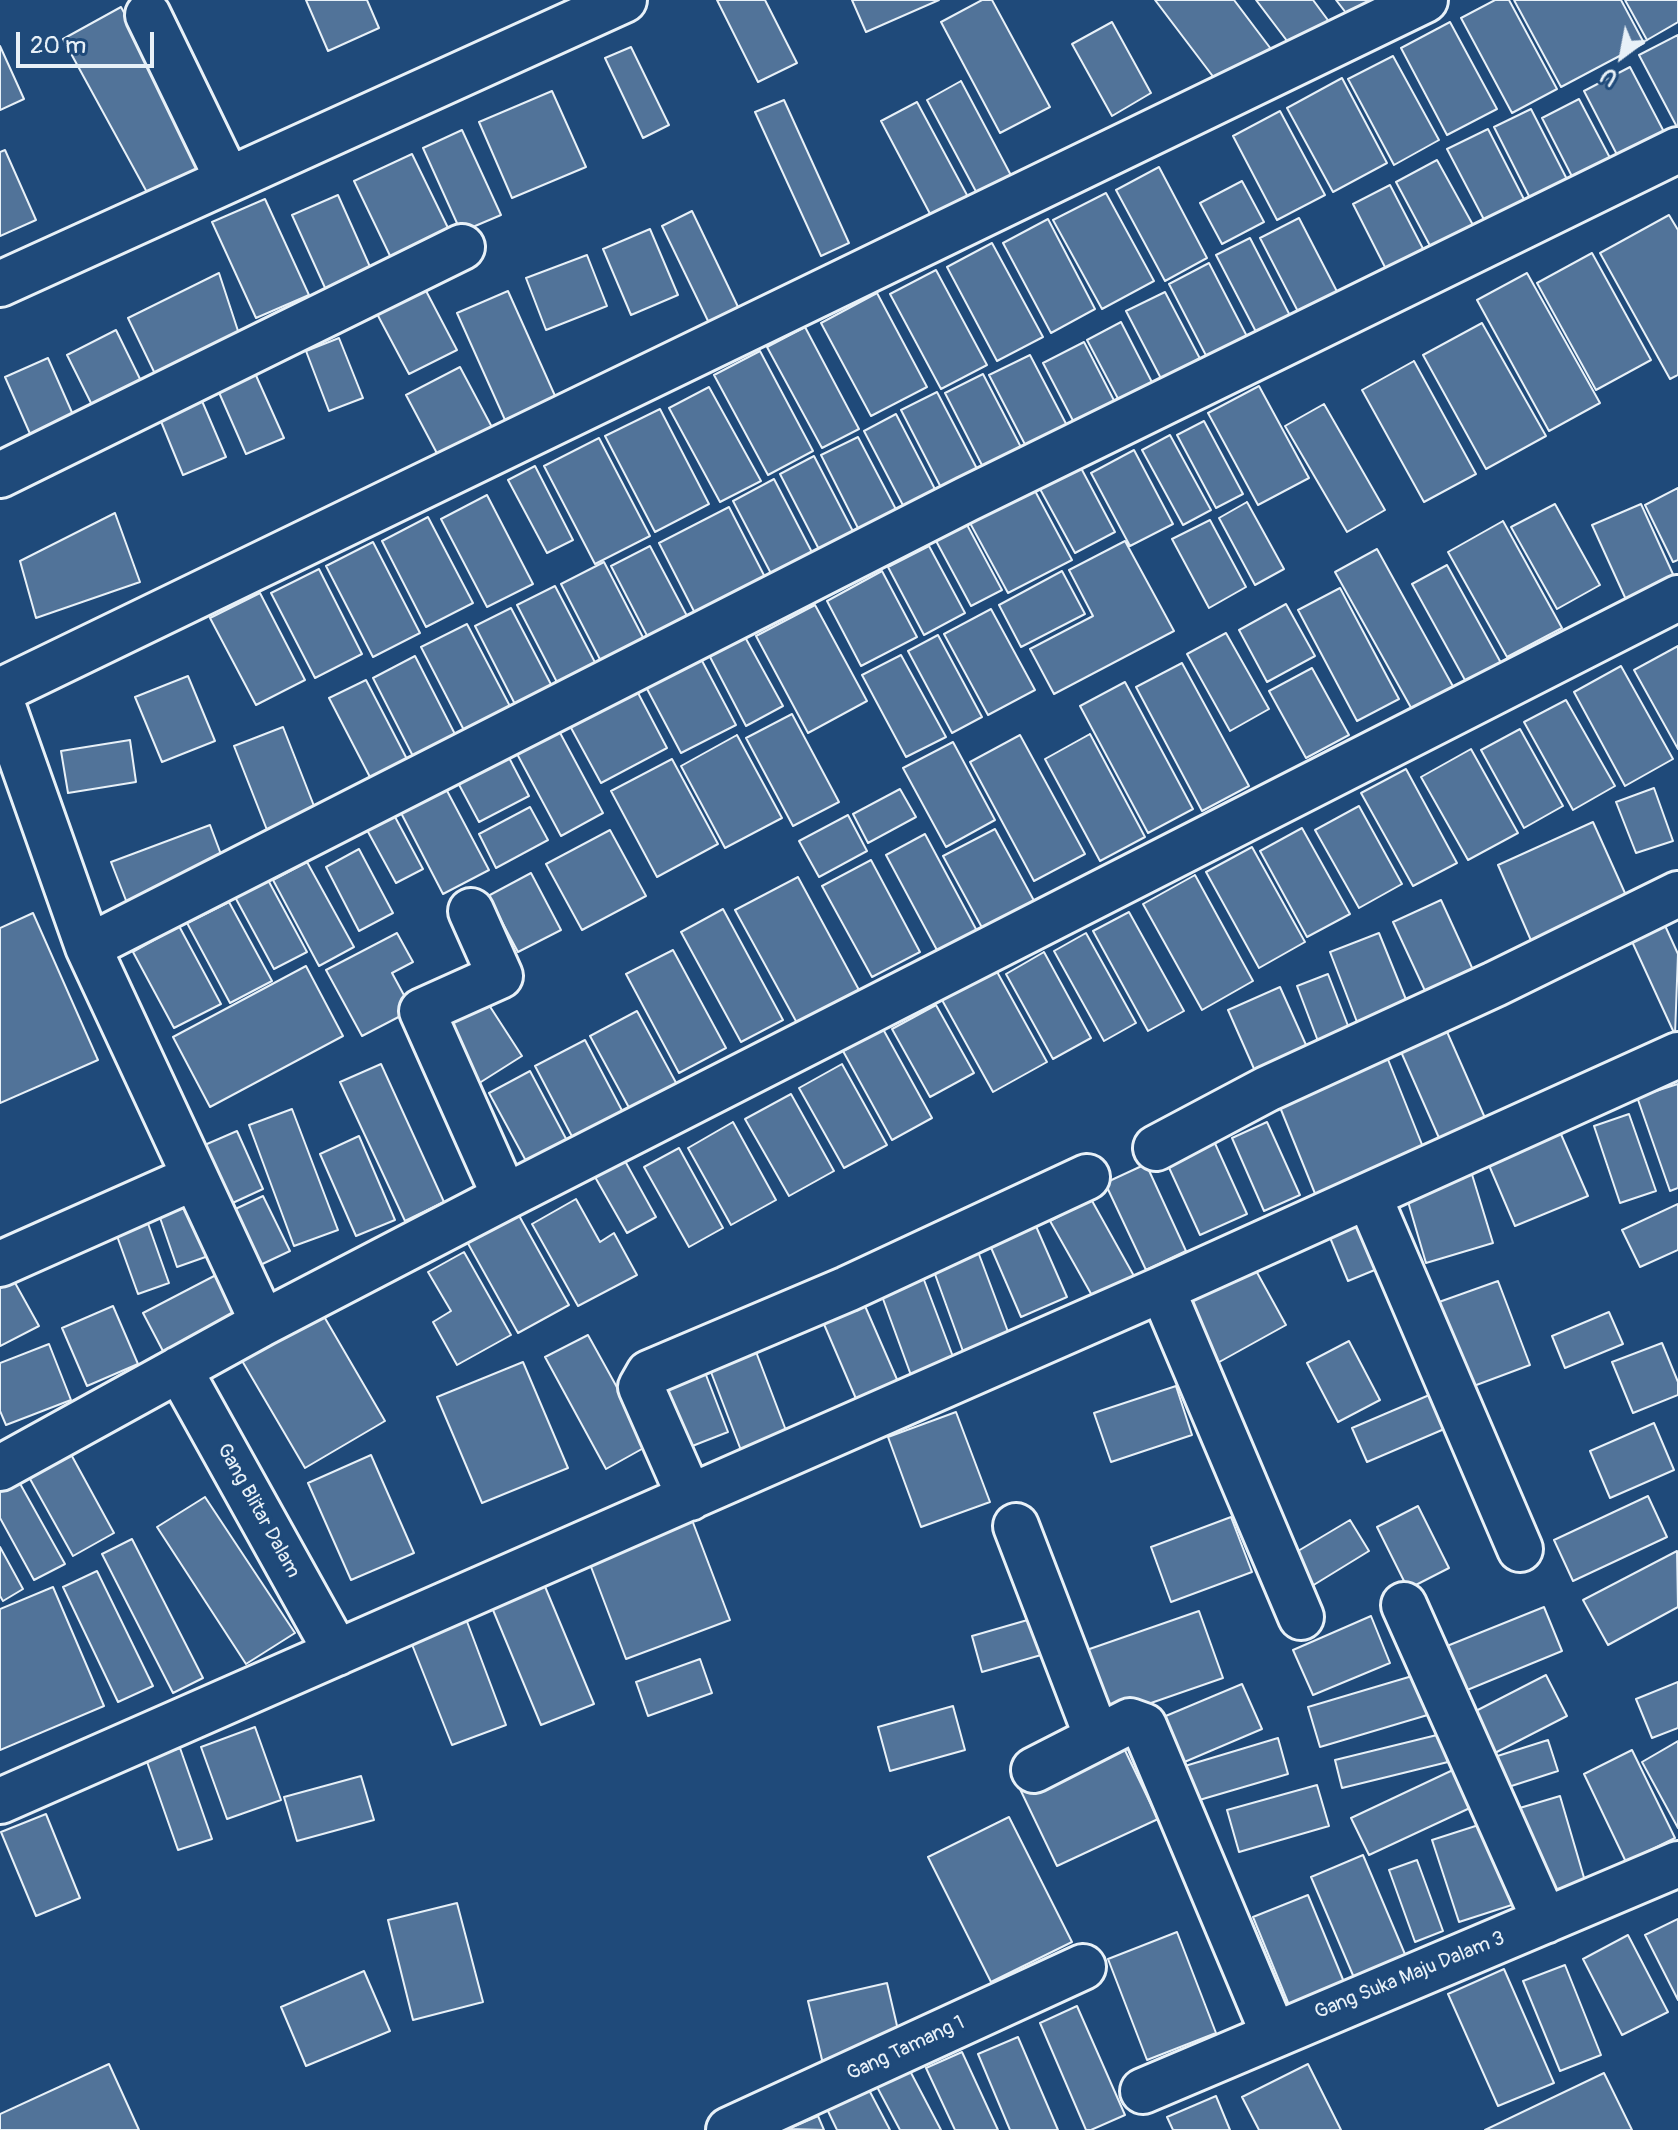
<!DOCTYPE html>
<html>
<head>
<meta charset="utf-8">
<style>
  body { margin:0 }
  #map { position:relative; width:1678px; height:2130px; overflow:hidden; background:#1f4a7a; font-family:Pangolin,sans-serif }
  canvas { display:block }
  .north { position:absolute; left:1582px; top:16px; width:80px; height:80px; -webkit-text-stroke:6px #1f4a7a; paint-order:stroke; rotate:212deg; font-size:22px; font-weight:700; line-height:32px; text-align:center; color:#e8f1f8 }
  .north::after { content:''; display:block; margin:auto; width:28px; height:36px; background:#e8f1f8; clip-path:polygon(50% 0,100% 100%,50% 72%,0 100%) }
  .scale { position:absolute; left:16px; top:32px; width:138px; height:36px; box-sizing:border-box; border:4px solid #e8f1f8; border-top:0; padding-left:10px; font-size:24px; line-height:28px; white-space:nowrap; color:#e8f1f8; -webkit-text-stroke:6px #1f4a7a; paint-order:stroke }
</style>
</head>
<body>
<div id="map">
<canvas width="1678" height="2130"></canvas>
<div class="north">U</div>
<div class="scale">20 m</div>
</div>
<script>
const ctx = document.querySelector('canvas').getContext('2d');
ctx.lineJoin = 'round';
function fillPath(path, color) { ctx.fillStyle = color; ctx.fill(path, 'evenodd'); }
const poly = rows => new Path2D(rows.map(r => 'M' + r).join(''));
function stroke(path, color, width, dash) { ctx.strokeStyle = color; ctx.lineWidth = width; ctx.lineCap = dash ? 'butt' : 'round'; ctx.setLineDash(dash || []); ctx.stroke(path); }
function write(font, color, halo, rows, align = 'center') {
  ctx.font = font + ' Pangolin,sans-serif'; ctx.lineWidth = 6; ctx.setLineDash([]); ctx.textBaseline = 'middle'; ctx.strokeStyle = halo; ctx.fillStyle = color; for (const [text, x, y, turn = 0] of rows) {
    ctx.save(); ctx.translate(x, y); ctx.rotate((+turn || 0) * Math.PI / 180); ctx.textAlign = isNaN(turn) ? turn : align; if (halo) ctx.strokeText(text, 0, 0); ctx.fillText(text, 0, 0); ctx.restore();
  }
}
const building = poly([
  [306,0,367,0,379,28,328,51,306,0],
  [717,0,765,0,797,63,758,82,717,0],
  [852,0,939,0,866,32,852,0],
  [982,0,992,0,1050,107,1000,133,941,22,982,0],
  [1155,0,1234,0,1274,53,1224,91,1155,0],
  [1256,0,1313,0,1336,31,1300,58,1256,0],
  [1336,0,1382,0,1353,22,1336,0],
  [1495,0,1509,0,1557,89,1512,113,1461,18,1495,0],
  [1514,0,1621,0,1644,43,1561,87,1514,0],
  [1625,0,1678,0,1678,22,1647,40,1625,0],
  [121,7,207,166,149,196,63,39,121,7],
  [1112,22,1151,93,1112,116,1072,44,1112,22],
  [1450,22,1497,109,1447,135,1401,48,1450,22],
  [1678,35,1678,129,1639,55,1678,35],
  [0,46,24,99,0,110,0,46],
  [631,47,669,125,643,138,605,58,631,47],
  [1393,56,1439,140,1394,165,1348,79,1393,56],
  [1630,67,1673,149,1627,174,1584,91,1630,67],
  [1342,78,1387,163,1333,192,1287,108,1342,78],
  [961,81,1014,181,980,199,927,100,961,81],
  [552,91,586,167,512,198,479,122,552,91],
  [1579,99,1619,175,1581,194,1542,118,1579,99],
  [784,100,849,243,821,256,755,112,784,100],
  [917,102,974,208,937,227,881,121,917,102],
  [1531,109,1573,191,1536,210,1494,127,1531,109],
  [1280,111,1325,195,1277,220,1233,136,1280,111],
  [1488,129,1531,213,1491,233,1447,149,1488,129],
  [462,130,501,215,461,232,423,148,462,130],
  [5,150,36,220,0,236,0,152,5,150],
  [412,154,451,234,393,262,354,181,412,154],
  [1437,160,1478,234,1436,257,1396,182,1437,160],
  [1159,167,1207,258,1165,281,1116,190,1159,167],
  [1242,181,1264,222,1222,244,1200,203,1242,181],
  [1390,185,1431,264,1393,283,1353,204,1390,185],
  [1106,193,1154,281,1102,309,1053,220,1106,193],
  [338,195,371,269,326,290,292,215,338,195],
  [265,199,309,295,256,318,212,222,265,199],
  [692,211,740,311,710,325,662,226,692,211],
  [1669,215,1678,230,1678,375,1670,379,1600,253,1669,215],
  [1299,218,1345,307,1306,327,1260,238,1299,218],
  [1048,219,1095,309,1051,333,1003,243,1048,219],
  [650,229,678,295,631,315,603,249,650,229],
  [1250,238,1299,333,1266,351,1216,255,1250,238],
  [992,243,1043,337,997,361,947,267,992,243],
  [1592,253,1651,360,1596,390,1537,283,1592,253],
  [587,255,607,306,546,330,526,278,587,255],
  [1209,263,1253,348,1213,369,1169,284,1209,263],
  [936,270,987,365,941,389,890,294,936,270],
  [219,273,241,340,158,380,128,318,219,273],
  [1527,273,1600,403,1549,431,1477,300,1527,273],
  [424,287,457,350,409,374,376,312,424,287],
  [508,291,556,398,505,420,457,313,508,291],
  [1165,292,1207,372,1168,392,1126,311,1165,292],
  [877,293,927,387,871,416,821,323,877,293],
  [1121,322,1157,392,1124,410,1087,340,1121,322],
  [1482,323,1546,436,1486,469,1423,355,1482,323],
  [805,327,859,429,822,448,767,347,805,327],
  [116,330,143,385,94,409,67,355,116,330],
  [339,338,363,398,329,411,306,351,339,338],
  [1084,342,1122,416,1081,436,1043,363,1084,342],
  [760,351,813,451,768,475,714,375,760,351],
  [1030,355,1073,437,1032,458,989,375,1030,355],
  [48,358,74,417,31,436,5,377,48,358],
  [1414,361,1476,474,1424,502,1362,390,1414,361],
  [460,367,494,431,440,459,406,395,460,367],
  [254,371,284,438,246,454,217,388,254,371],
  [983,374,1024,453,986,473,945,393,983,374],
  [1259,386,1309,478,1258,505,1208,413,1259,386],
  [709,387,761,481,720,502,669,408,709,387],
  [937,392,986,486,950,505,901,410,937,392],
  [202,401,226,457,183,475,160,419,202,401],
  [1324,404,1385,510,1347,532,1285,426,1324,404],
  [660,409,709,504,655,532,605,436,660,409],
  [896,414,938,495,906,511,864,431,896,414],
  [1204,421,1243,494,1216,508,1177,435,1204,421],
  [1170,435,1211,510,1183,525,1142,450,1170,435],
  [858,437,901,519,863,538,821,455,858,437],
  [599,438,650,536,595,564,544,466,599,438],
  [1134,450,1173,524,1130,546,1091,473,1134,450],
  [814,456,858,541,824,559,780,474,814,456],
  [535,466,573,540,547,553,508,480,535,466],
  [1081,468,1115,532,1075,553,1040,489,1081,468],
  [774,479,817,562,776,583,733,501,774,479],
  [1678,488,1678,560,1673,562,1645,505,1678,488],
  [1034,489,1072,560,1008,593,970,523,1034,489],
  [487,495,533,584,487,607,441,519,487,495],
  [1247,502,1284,569,1255,585,1219,518,1247,502],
  [1555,504,1600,585,1557,609,1511,527,1555,504],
  [1641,504,1677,583,1628,604,1592,525,1641,504],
  [729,507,769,585,699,621,659,543,729,507],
  [115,513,140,582,36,618,20,561,115,513],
  [428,517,473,603,426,627,382,541,428,517],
  [1210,520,1246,587,1209,608,1172,539,1210,520],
  [1503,521,1562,628,1507,657,1448,552,1503,521],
  [966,523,1002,590,971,606,935,539,966,523],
  [1125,541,1174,631,1054,694,1030,649,1093,616,1069,570,1125,541],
  [373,542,420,633,373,657,326,566,373,542],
  [650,546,695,631,655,651,611,566,650,546],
  [929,546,965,613,924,635,888,567,929,546],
  [1377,549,1455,690,1414,713,1335,572,1377,549],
  [604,562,649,649,606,671,561,584,604,562],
  [1447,565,1506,672,1471,691,1412,584,1447,565],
  [319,569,362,654,315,678,271,593,319,569],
  [882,571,917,637,861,666,827,601,882,571],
  [1062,571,1085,614,1021,647,999,605,1062,571],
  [555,586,599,670,561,690,517,605,555,586],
  [1340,588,1399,699,1357,721,1298,610,1340,588],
  [260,593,305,680,256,705,210,618,260,593],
  [1286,604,1315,656,1267,682,1239,630,1286,604],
  [815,605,867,701,808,733,756,636,815,605],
  [511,608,555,692,518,710,475,626,511,608],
  [991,609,1035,690,988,715,944,634,991,609],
  [467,624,513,712,467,736,421,647,467,624],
  [1226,633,1269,709,1230,731,1187,654,1226,633],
  [938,635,982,717,952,733,908,651,938,635],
  [745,637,783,706,746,726,709,655,745,637],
  [1678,646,1678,749,1634,670,1678,646],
  [901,655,946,737,906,757,862,675,901,655],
  [415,656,459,742,417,764,373,678,415,656],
  [700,657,736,725,681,753,646,687,700,657],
  [1182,663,1249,786,1202,811,1136,687,1182,663],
  [1621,666,1673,759,1625,786,1574,692,1621,666],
  [1312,668,1349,735,1306,758,1269,691,1312,668],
  [188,676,215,741,162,762,135,697,188,676],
  [366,680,409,763,372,781,329,698,366,680],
  [1125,682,1193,809,1148,833,1080,706,1125,682],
  [637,691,667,748,601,783,570,726,637,691],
  [1566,700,1615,786,1573,810,1524,722,1566,700],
  [792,714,839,802,793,826,746,738,792,714],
  [283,727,316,811,267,830,234,746,283,727],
  [558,729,603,813,561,836,516,752,558,729],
  [1520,729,1563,806,1524,828,1481,750,1520,729],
  [1090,734,1145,837,1100,861,1045,759,1090,734],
  [737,735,782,818,725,848,681,766,737,735],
  [1020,735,1085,854,1034,881,970,762,1020,735],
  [130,740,136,782,68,793,61,751,130,740],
  [953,742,995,820,946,847,903,768,953,742],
  [1471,749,1518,833,1468,860,1421,777,1471,749],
  [506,752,529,796,479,822,456,779,506,752],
  [672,759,718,844,657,877,611,791,672,759],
  [1406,769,1457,863,1413,886,1361,793,1406,769],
  [445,787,489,870,443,894,400,811,445,787],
  [1654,788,1673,841,1636,853,1616,802,1654,788],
  [900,789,916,817,868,843,853,814,900,789],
  [1359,806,1402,884,1359,908,1315,830,1359,806],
  [530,807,548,840,496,868,479,834,530,807],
  [394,815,423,869,396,883,367,830,394,815],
  [848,815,867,851,819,877,799,841,848,815],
  [1593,822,1629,902,1533,945,1498,865,1593,822],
  [210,825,225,865,127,903,111,862,210,825],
  [1302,828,1350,914,1307,937,1260,851,1302,828],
  [995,829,1038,908,986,935,943,856,995,829],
  [610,830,646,896,582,930,546,864,610,830],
  [925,834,977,931,938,952,886,855,925,834],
  [1252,847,1305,942,1259,968,1206,872,1252,847],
  [359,849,393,913,359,931,326,867,359,849],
  [871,860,920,952,872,977,822,886,871,860],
  [307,862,354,947,319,966,273,880,307,862],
  [531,873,561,930,518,952,488,896,531,873],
  [1195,875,1253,981,1202,1010,1143,904,1195,875],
  [798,877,859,990,797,1023,735,910,798,877],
  [268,880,307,952,274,969,235,897,268,880],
  [1441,900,1474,972,1426,993,1393,922,1441,900],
  [229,902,272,981,230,1003,187,923,229,902],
  [723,909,783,1020,741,1042,681,932,723,909],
  [1129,912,1184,1011,1148,1031,1093,931,1129,912],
  [33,913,98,1060,0,1103,0,928,33,913],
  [1662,919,1678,954,1675,1035,1629,935,1662,919],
  [179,926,221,1004,174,1028,133,952,179,926],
  [397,933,413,962,392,973,412,1010,362,1036,326,970,397,933],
  [1086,933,1136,1023,1104,1041,1054,951,1086,933],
  [1379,933,1407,1002,1357,1022,1330,952,1379,933],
  [673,950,726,1048,679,1073,626,974,673,950],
  [1044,952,1091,1038,1053,1059,1006,974,1044,952],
  [306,966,343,1036,210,1107,173,1037,306,966],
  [996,970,1047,1062,993,1092,942,1000,996,970],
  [1328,974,1352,1036,1321,1049,1297,986,1328,974],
  [1280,987,1311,1056,1259,1080,1228,1010,1280,987],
  [478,988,522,1056,473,1087,429,1018,478,988],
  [936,1005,974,1073,930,1097,892,1029,936,1005],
  [637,1011,680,1090,633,1115,590,1036,637,1011],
  [1444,1025,1489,1127,1443,1147,1398,1045,1444,1025],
  [883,1029,932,1118,892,1140,843,1051,883,1029],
  [585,1040,627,1120,577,1146,535,1066,585,1040],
  [1383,1047,1425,1152,1316,1196,1273,1090,1383,1047],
  [381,1064,444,1202,405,1221,340,1082,381,1064],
  [842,1064,887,1145,844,1168,799,1088,842,1064],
  [530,1071,572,1150,532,1172,489,1093,530,1071],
  [1678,1084,1678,1188,1670,1191,1637,1097,1678,1084],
  [791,1094,834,1171,789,1196,745,1119,791,1094],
  [292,1109,338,1230,294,1246,249,1125,292,1109],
  [1629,1114,1656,1191,1620,1203,1594,1126,1629,1114],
  [733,1122,776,1200,731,1225,688,1148,733,1122],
  [1267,1122,1300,1195,1264,1211,1232,1138,1267,1122],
  [237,1131,263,1189,226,1206,200,1147,237,1131],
  [1560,1132,1588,1196,1515,1226,1488,1163,1560,1132],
  [359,1136,395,1220,356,1236,320,1154,359,1136],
  [1213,1139,1247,1214,1200,1235,1165,1159,1213,1139],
  [679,1148,723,1228,689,1247,644,1167,679,1148],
  [625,1161,656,1217,627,1233,595,1177,625,1161],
  [1146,1164,1186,1251,1146,1270,1105,1183,1146,1164],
  [1470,1168,1493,1243,1426,1263,1404,1188,1470,1168],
  [263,1196,290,1251,256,1267,229,1212,263,1196],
  [576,1199,600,1242,614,1233,637,1275,578,1306,532,1224,576,1199],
  [1091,1199,1134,1276,1094,1299,1050,1221,1091,1199],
  [194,1200,214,1254,177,1267,158,1212,194,1200],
  [1678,1204,1678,1250,1640,1267,1622,1230,1678,1204],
  [517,1212,569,1305,518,1333,466,1240,517,1212],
  [145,1215,169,1283,138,1294,113,1225,145,1215],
  [1361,1215,1382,1267,1348,1281,1326,1228,1361,1215],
  [1035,1224,1067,1297,1021,1317,989,1243,1035,1224],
  [977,1249,1010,1337,964,1354,932,1266,977,1249],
  [464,1252,511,1335,457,1365,433,1322,451,1311,428,1272,464,1252],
  [1249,1258,1286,1325,1212,1366,1174,1299,1249,1258],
  [921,1272,955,1362,912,1378,879,1288,921,1272],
  [216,1275,237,1315,164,1353,143,1313,216,1275],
  [14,1281,39,1326,0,1346,0,1288,14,1281],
  [1498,1281,1530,1365,1471,1387,1439,1302,1498,1281],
  [858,1290,899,1384,857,1401,817,1308,858,1290],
  [113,1306,138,1364,87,1386,62,1328,113,1306],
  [1609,1312,1623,1344,1565,1368,1552,1336,1609,1312],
  [322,1313,385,1421,305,1468,241,1359,322,1313],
  [588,1335,649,1445,606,1469,545,1357,588,1335],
  [750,1336,790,1441,744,1458,704,1354,750,1336],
  [1349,1341,1380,1400,1338,1422,1307,1363,1349,1341],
  [1662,1343,1678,1382,1678,1395,1633,1413,1612,1362,1662,1343],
  [49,1344,71,1400,6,1425,0,1411,0,1363,49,1344],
  [523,1362,568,1468,482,1503,437,1397,523,1362],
  [701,1362,728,1432,677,1452,649,1382,701,1362],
  [1176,1386,1192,1435,1111,1462,1094,1413,1176,1386],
  [1441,1390,1456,1424,1367,1462,1352,1428,1441,1390],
  [956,1412,990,1502,921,1527,888,1437,956,1412],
  [1654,1423,1674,1470,1610,1498,1590,1451,1654,1423],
  [67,1447,114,1533,73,1556,25,1470,67,1447],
  [371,1455,414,1553,351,1580,308,1483,371,1455],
  [18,1480,65,1564,34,1580,0,1518,0,1490,18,1480],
  [1648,1496,1667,1537,1573,1581,1554,1540,1648,1496],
  [205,1497,295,1633,246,1664,157,1527,205,1497],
  [1418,1506,1449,1568,1408,1589,1377,1527,1418,1506],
  [689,1512,730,1620,626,1659,585,1551,689,1512],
  [1231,1517,1252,1572,1171,1602,1151,1547,1231,1517],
  [1350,1520,1369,1551,1312,1586,1293,1554,1350,1520],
  [132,1539,203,1678,173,1693,102,1554,132,1539],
  [0,1547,23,1589,3,1601,0,1596,0,1547],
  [1677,1551,1678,1607,1608,1645,1583,1600,1677,1551],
  [97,1571,153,1686,118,1702,63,1587,97,1571],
  [541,1577,594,1704,541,1725,488,1598,541,1577],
  [53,1587,104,1706,0,1750,0,1609,53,1587],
  [1544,1607,1562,1651,1455,1695,1437,1650,1544,1607],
  [463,1611,506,1725,452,1745,407,1632,463,1611],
  [1199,1611,1223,1678,1102,1720,1078,1653,1199,1611],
  [1371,1616,1390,1663,1313,1695,1293,1650,1371,1616],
  [1038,1617,1048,1653,982,1672,972,1636,1038,1617],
  [700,1659,712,1693,648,1716,636,1682,700,1659],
  [1429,1671,1441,1711,1320,1747,1308,1707,1429,1671],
  [1546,1675,1567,1716,1489,1756,1468,1715,1546,1675],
  [1678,1682,1678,1728,1652,1738,1636,1699,1678,1682],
  [1242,1684,1262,1729,1168,1769,1149,1723,1242,1684],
  [953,1706,965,1750,890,1771,878,1727,953,1706],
  [255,1727,281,1800,227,1819,201,1747,255,1727],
  [1441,1734,1448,1762,1342,1788,1335,1760,1441,1734],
  [1278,1738,1288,1774,1196,1801,1185,1766,1278,1738],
  [1120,1740,1158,1819,1057,1866,1019,1787,1120,1740],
  [1548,1740,1558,1771,1499,1790,1488,1759,1548,1740],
  [1678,1741,1678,1828,1642,1762,1678,1741],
  [180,1748,212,1839,178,1850,146,1759,180,1748],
  [1632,1750,1675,1838,1626,1862,1584,1774,1632,1750],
  [1455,1769,1472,1807,1369,1855,1351,1818,1455,1769],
  [361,1776,374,1820,297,1841,284,1797,361,1776],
  [1317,1785,1329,1826,1239,1852,1227,1810,1317,1785],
  [1560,1796,1585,1881,1538,1895,1513,1810,1560,1796],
  [46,1814,80,1898,36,1916,1,1832,46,1814],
  [1009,1817,1072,1942,991,1982,928,1857,1009,1817],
  [1491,1821,1518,1903,1459,1922,1432,1840,1491,1821],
  [1363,1855,1407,1959,1355,1980,1311,1877,1363,1855],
  [1417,1860,1443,1931,1415,1942,1389,1870,1417,1860],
  [1308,1895,1344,1982,1289,2005,1253,1917,1308,1895],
  [457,1903,483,2002,413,2020,388,1920,457,1903],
  [1678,1919,1678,2000,1645,1935,1678,1919],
  [1177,1932,1216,2033,1147,2060,1108,1959,1177,1932],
  [1628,1935,1668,2012,1622,2035,1583,1959,1628,1935],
  [1565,1965,1601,2055,1560,2071,1523,1981,1565,1965],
  [1504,1969,1554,2083,1498,2106,1448,1994,1504,1969],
  [364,1971,390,2031,306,2066,281,2007,364,1971],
  [887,1983,902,2047,823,2064,808,2001,887,1983],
  [1077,2006,1125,2115,1091,2130,1086,2130,1040,2023,1077,2006],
  [1018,2037,1058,2130,1010,2130,978,2054,1018,2037],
  [962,2052,998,2130,955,2130,926,2068,962,2052],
  [109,2064,139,2130,0,2130,0,2114,109,2064],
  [1308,2064,1341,2130,1259,2130,1242,2097,1308,2064],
  [909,2069,941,2130,900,2130,876,2085,909,2069],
  [1604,2073,1632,2130,1485,2130,1604,2073],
  [868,2088,890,2130,837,2130,827,2109,868,2088],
  [1216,2096,1230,2130,1173,2130,1167,2117,1216,2096],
  [818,2116,824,2130,788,2129,818,2116]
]);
fillPath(building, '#517399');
stroke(building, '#e8f1f8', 2);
const street = poly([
  [148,15,228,180],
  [0,284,624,0],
  [0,475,462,247],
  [0,691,1425,0],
  [0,698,88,947,263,1323],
  [471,911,500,976,422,1011,505,1197],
  [88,947,967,499,1678,150],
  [1156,1148,1267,1089,1495,984,1678,894],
  [1369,1197,1520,1549],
  [0,1264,195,1177],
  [1162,1289,1301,1617],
  [179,1369,337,1653],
  [0,1468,263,1323,505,1197,1678,598],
  [690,1498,641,1387,649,1373,847,1289,1087,1177],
  [1016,1526,1097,1737],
  [1404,1605,1545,1921],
  [1034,1770,1130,1721,1144,1726,1273,2033],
  [0,1801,1162,1289,1678,1055],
  [1143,2091,1678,1864],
  [729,2130,1083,1967]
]);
stroke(street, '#e8f1f8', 50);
stroke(street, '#1f4a7a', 44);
write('20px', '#e8f1f8', '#1f4a7a', [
  ["Gang Blitar Dalam",258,1511,61],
  ["Gang Suka Maju Dalam 3",1410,1976,-22],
  ["Gang Tamang 1",906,2049,-25]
]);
</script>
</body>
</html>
